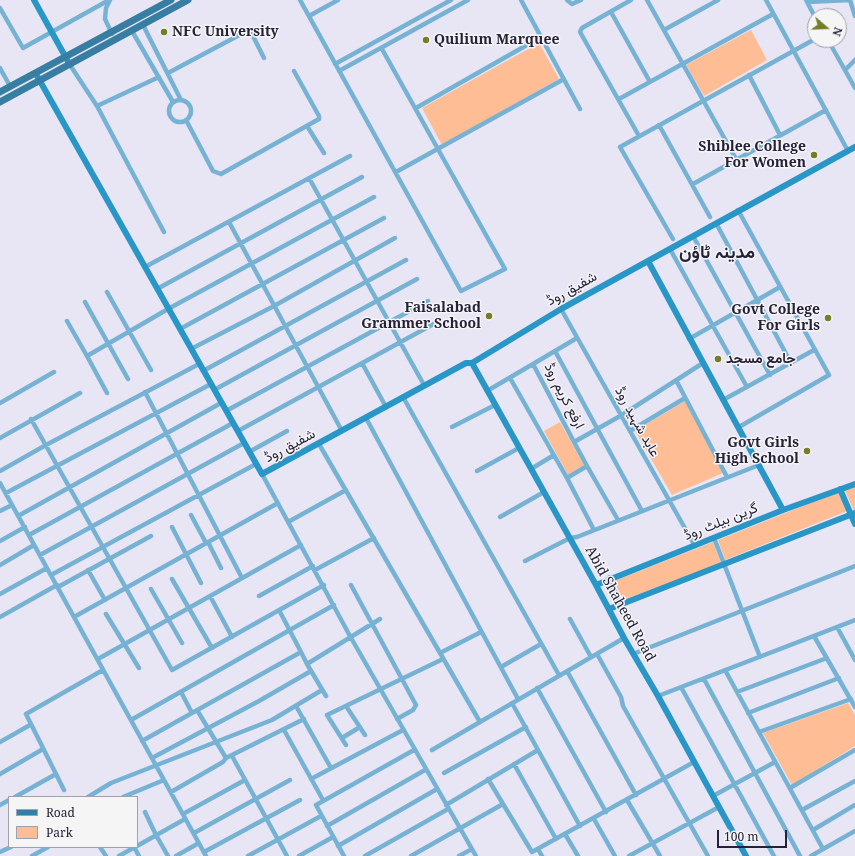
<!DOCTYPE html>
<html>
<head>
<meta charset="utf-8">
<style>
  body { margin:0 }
  #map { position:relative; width:855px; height:856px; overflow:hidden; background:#e8e5f4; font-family:"Noto Serif",serif }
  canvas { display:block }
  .legend { position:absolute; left:8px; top:796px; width:130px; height:52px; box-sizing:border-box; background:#f5f5f5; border:1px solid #a2a0aa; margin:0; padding:5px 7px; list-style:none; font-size:12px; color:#26203a }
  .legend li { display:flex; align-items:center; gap:8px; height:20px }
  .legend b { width:20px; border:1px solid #a2a0aa }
  .north { position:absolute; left:807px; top:8px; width:40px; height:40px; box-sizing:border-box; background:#f5f5f5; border:1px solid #a2a0aa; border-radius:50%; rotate:109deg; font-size:11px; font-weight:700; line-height:16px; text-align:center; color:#26203a }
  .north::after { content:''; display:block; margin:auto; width:14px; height:18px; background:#767d28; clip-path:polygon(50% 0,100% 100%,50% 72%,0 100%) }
  .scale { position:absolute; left:717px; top:830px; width:70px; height:18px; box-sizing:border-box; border:2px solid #26203a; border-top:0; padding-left:5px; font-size:12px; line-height:14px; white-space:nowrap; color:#26203a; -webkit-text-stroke:3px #f5f5f5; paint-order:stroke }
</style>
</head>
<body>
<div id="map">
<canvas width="855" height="856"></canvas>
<ul class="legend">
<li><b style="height:5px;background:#377ea2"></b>Road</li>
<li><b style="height:11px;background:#febd94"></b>Park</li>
</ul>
<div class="north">N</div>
<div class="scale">100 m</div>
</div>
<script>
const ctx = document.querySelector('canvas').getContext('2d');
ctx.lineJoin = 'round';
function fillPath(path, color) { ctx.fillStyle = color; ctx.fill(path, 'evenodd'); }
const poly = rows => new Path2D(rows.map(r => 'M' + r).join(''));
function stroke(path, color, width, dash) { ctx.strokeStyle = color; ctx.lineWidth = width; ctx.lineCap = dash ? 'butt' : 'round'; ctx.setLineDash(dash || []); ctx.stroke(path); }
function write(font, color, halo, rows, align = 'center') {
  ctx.font = font + ' "Noto Serif",Vazirmatn,serif'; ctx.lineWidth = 3; ctx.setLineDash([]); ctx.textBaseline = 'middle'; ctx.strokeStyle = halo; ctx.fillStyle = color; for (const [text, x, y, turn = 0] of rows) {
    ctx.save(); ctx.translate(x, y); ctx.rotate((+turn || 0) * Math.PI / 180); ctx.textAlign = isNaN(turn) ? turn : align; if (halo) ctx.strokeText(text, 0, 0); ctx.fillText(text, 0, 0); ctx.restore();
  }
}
fillPath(poly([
  [751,30,767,60,704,96,686,65],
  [539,43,559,79,442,145,422,108],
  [685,401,723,473,672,495,635,431],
  [560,422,584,465,568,475,544,431],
  [855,486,855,510,854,511,845,490],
  [838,492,847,511,725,560,718,540],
  [713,542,721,563,623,600,614,581],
  [848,703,855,715,855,746,792,785,763,733]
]), '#febd94');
stroke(poly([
  [110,0,106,8,105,19,112,34],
  [300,0,461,291,505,269,382,49],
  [521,0,580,109],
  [567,0,572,4,581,0],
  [631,0,582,28,580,32,639,136],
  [647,0,736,159],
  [766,0,848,151],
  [806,0,815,17],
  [850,0,855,16],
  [807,2,850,0],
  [0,8,23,48,109,0],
  [611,12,650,82],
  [309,16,338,0],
  [143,25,181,100],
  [664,30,718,0],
  [132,31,173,102],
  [828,40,855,88],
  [335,64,451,0],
  [70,65,97,106,164,232],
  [0,68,10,86],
  [845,70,855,60],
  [339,71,468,0],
  [168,73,245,32,249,32,252,34,264,58],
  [749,75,780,135],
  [619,99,773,14],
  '169 111a11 11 0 1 1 22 0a11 11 0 1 1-22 0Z',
  [97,106,159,77],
  [416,108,541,37],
  [186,120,213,171,221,174,319,119,319,116,294,71],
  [659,125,710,217],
  [307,126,324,153],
  [396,172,564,79],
  [309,178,424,385],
  [693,184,826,110],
  [738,210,829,375,739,427],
  [229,222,342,431],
  [716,223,791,363],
  [693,236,770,375],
  [673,239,620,147,815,39],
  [670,249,747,387],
  [145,267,350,156],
  [157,289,362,177],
  [107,292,151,370],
  [85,302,128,379],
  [561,309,695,546],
  [67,321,87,356],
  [180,329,384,218],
  [577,338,533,364,574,442,622,415,703,363],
  [689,339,780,287],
  [191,349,274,306,395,238],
  [555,351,642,511],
  [362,363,386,407],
  [203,371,406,260],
  [510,378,567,478,594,530],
  [676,380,727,477],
  [214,390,417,279],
  [487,391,533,364],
  [145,392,242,578],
  [107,393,87,356,168,309,374,197],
  [403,397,559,675],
  [723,400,814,350],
  [0,403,54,372],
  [226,411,428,301],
  [366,418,518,699],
  [31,419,172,670,324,585],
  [452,427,495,405],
  [238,431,439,321],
  [630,431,685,398],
  [0,438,80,393],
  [319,444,480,722],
  [249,452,287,431],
  [587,466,618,520],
  [531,469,554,455],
  [0,471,46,445,199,364],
  [477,471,519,448],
  [262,474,350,636,476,856],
  [567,478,587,466,574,442],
  [0,483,206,856],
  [6,493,211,384],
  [0,511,12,505],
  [191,515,206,543],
  [18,516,221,403],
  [500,517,544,492],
  [288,522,346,490],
  [172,527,201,583],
  [29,535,233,423],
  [714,538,760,657],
  [0,541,25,527],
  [208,542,221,568],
  [40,555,244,443],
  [525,561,570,538,577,537,759,465],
  [0,565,34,545],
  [88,570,105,600],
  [315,570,374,538],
  [51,575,256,464],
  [172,579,212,648],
  [351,585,416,705,413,710,397,719],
  [58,587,151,536],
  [151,589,182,643],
  [0,594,47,568],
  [210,596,232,637],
  [259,596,313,566],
  [279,610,301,652],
  [106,614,139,668],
  [0,617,57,585],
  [74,617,278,503],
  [570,619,591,657],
  [837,627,855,660],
  [814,636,855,707],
  [440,653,481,632],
  [597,654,621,697,623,706,708,856],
  [633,654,855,566],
  [98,659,301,545],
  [307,664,326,696],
  [501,667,541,644],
  [725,670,823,849],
  [567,671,636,795],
  [704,679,800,856],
  [681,687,774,856],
  [537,688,606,812],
  [181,692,192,713],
  [737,692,827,658],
  [658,696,855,620],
  [512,703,580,826],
  [296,706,331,768],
  [346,706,365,735],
  [197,710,226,758],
  [748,713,839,678],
  [131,720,334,605],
  [284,730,323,800],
  [759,732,851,699],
  [342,738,360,727],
  [142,741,301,652,307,664,380,619],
  [0,742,30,725],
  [346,745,327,715,443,659],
  [432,750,624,638],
  [232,756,287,856],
  [152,758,259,701,311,671],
  [514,764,556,839],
  [444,773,526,727],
  [0,774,43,749],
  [311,779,403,730],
  [488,779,532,852,694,762],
  [790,788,855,750],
  [64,790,26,714,103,670],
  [171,792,223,762,226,758,304,719],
  [713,796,775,762],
  [15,797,56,774],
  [88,797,111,783,272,720,322,690],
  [123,797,164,780],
  [627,800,660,856],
  [0,805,9,800],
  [446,805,538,750],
  [802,810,855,781],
  [145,812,156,835,168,856],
  [183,814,245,780],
  [594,819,615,856],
  [327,826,425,770],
  [813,830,855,805],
  [194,833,290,780],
  [565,834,578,856],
  [137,846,185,819],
  [338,846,437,789],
  [100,847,106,856],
  [134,847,139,856],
  [538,849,542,856],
  [0,852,11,847],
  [204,852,300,800],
  [32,856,48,847],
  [119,856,135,847],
  [176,856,199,843],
  [248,856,321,816],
  [299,856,333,837],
  [344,856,316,805,414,750],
  [365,856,448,809],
  [411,856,503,804],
  [459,856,472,849],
  [629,856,719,807],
  [811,856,855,831]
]), '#76b2d4', 4.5);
stroke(poly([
  [34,0,70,65],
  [36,74,262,474,466,363,472,363,561,309,648,261,783,510],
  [648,261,855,147],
  [472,363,596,585,624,638,658,696,746,856],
  [840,489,855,524],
  [610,578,614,592,620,604],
  [596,585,783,510,855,484],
  [609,609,855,513]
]), '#2996c8', 6);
stroke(poly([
  [0,92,171,0],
  [0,102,188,0]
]), '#377ea2', 7);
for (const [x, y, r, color] of [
  [164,32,4,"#767d28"],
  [426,40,4,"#767d28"],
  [814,155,4,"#767d28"],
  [489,316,4,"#767d28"],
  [828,318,4,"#767d28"],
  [718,359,4,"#767d28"],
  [807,451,4,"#767d28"]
]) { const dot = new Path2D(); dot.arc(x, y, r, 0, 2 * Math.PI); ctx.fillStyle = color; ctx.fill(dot); stroke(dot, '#f5f5f5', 1.5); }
write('bold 14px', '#26203a', '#f5f5f5', [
  ["NFC University",172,32,"left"],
  ["Quilium Marquee",434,40,"left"],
  ["Shiblee College",806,147],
  ["For Women",806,163],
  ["Faisalabad",481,308],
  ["Grammer School",481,324],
  ["Govt College",820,310],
  ["For Girls",820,326],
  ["جامع مسجد",726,359,"left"],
  ["Govt Girls",799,443],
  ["High School",799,459]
], 'right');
write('14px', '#26203a', '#f5f5f5', [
  ["شفیق روڈ",572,289,-29],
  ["ارفع کریم روڈ",564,396,63],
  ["عابد شہید روڈ",637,422,61],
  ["شفیق روڈ",290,446,-28],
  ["گرین بیلٹ روڈ",721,522,-22],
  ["Abid Shaheed Road",620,604,61]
]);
write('bold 18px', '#26203a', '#f5f5f5', [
  ["مدینہ ٹاؤن",717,253]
]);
</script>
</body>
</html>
